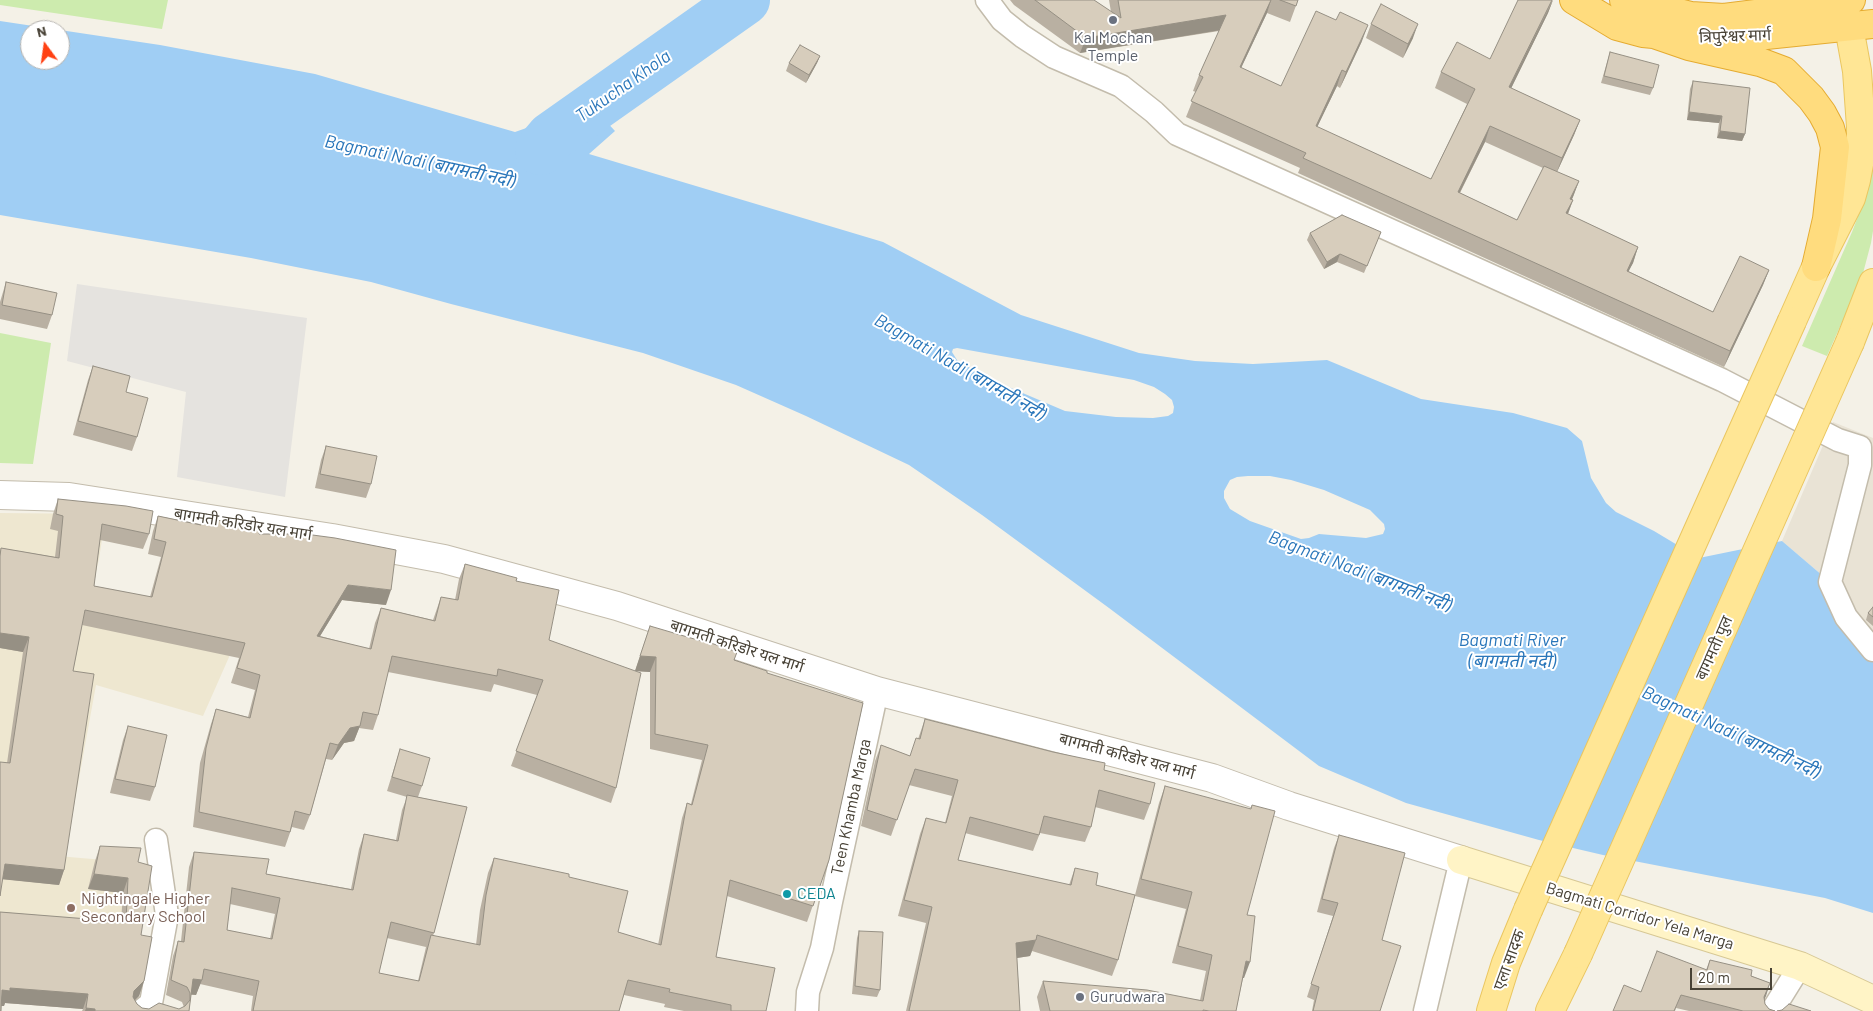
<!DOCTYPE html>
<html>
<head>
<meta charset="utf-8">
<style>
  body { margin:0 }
  #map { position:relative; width:1873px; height:1011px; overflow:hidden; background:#f4f1e7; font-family:Barlow,sans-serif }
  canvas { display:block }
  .north { position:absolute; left:20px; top:20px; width:50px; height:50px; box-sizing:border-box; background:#fff; border:1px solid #b6b3af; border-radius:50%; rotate:346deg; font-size:14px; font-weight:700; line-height:20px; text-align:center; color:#484236 }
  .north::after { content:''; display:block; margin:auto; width:18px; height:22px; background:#ff4113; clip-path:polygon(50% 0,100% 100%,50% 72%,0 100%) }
  .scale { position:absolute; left:1690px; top:968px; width:82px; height:22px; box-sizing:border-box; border:2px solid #484236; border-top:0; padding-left:6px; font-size:15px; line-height:18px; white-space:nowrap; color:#484236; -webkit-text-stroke:4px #fff; paint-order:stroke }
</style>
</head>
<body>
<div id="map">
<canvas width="1873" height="1011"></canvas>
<div class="north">N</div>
<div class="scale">20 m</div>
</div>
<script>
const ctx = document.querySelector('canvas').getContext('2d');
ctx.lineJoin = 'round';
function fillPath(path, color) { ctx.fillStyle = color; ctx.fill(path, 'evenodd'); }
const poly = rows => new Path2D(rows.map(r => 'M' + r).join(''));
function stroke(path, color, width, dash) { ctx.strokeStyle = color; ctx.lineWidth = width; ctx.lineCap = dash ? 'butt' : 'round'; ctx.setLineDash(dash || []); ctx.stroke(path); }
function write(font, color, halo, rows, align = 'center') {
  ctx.font = font + ' Barlow,"Noto Sans Devanagari",sans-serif'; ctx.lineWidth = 4; ctx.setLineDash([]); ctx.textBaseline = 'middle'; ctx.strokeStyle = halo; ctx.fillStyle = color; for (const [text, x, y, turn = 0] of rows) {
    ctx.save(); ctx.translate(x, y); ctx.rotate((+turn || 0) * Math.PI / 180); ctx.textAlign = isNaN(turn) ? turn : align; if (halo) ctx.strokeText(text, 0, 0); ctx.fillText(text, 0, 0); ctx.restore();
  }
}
fillPath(poly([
  [1833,422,1873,438,1873,650,1830,582,1782,541]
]), '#e9e3d5');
fillPath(poly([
  [0,513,106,514,99,559,89,601,237,639,203,716,96,685,66,850,0,844],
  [0,851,150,864,132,968,0,952]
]), '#eee7d0');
fillPath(poly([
  [0,0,168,0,162,29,0,5],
  [1873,154,1873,231,1871,243,1862,277,1827,356,1802,346,1852,232,1865,198],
  [0,333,51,343,33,464,0,463]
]), '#cdebae');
fillPath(poly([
  [77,284,307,318,285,497,177,477,186,392,67,361]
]), '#e5e3df');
fillPath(poly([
  [0,21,160,45,315,74,515,132,532,126,577,90,615,131,589,154,883,242,1021,315,1139,353,1195,361,1253,364,1327,360,1421,399,1513,413,1567,428,1582,441,1591,478,1606,503,1616,512,1654,531,1699,558,1782,541,1830,582,1873,650,1873,913,1825,898,1603,855,1539,840,1406,803,1319,766,1109,608,982,515,909,465,806,416,736,385,643,353,451,304,371,282,251,258,0,215],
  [30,30,60,30,60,60,30,60],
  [957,348,1134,380,1154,387,1165,394,1172,400,1174,407,1173,413,1168,416,1153,418,1116,417,1065,411,985,377,957,360,952,352,953,349],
  [1248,476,1270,476,1291,480,1324,490,1370,510,1384,524,1385,529,1383,534,1366,538,1319,534,1309,538,1301,539,1250,521,1230,509,1224,498,1224,491,1230,480,1237,477]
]), '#a0cef4');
stroke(poly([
  [540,150,551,137,745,0]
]), '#a0cef4', 50);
const minor = poly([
  [987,0,1002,20,1022,36,1054,57,1121,86,1154,112,1177,134,1722,380,1838,440,1860,447,1860,465,1830,582,1846,617,1873,650],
  [141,1011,151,1003,167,915,156,840],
  [807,1011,808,992,822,948,831,902,877,691],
  [1425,1011,1461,860],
  [1772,1011,1800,966]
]);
const tertiary = poly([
  [0,495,69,497,332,538,444,559,617,606,877,691,1212,778,1289,806,1461,860]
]);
const secondary = poly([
  [1461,860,1800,966,1873,1000]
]);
const primary = poly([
  [1792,321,1816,267,1851,198,1856,180,1860,159,1861,127,1857,71,1849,27],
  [1850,342,1873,283],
  [1491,1011,1506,963,1528,910],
  [1550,1011,1578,954]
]);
const trunk = poly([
  [1574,0,1617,26,1643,33,1718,40,1873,24],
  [1624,0,1691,16,1724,18,1825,5,1851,0],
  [1657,35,1689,46,1760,62,1784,71,1811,98,1822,113,1830,128,1835,147,1827,219,1816,267]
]);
stroke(minor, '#c3bcac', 25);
stroke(tertiary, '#c3bcac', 30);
stroke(secondary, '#d7c895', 30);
stroke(primary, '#eac660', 30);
stroke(trunk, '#e5ab30', 30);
stroke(minor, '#fff', 22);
stroke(tertiary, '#fff', 28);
stroke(secondary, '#fff4c6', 28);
stroke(primary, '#ffe695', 28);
stroke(trunk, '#ffdc7e', 28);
const primaryBridge = poly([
  [1528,910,1792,321],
  [1578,954,1850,342]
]);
stroke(primaryBridge, '#eac660', 30, []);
stroke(primaryBridge, '#ffe695', 28);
fillPath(poly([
  [1010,0,1094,0,1111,12,1109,0,1298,0,1290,22,1267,13,1241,68,1281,86,1362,41,1340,88,1337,86,1317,127,1431,179,1467,104,1435,88,1441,72,1490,59,1553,0,1548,13,1511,88,1580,120,1574,135,1557,172,1579,181,1572,199,1573,200,1568,214,1638,247,1633,263,1628,271,1713,312,1769,270,1763,285,1724,367,1298,173,1300,168,1186,117,1196,92,1193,91,1199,75,1219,31,1080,53,1014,5],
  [1485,142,1543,168,1517,220,1460,193],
  [1371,24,1413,38,1403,58,1366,38],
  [1610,52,1653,88,1650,95,1601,83],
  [820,56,817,63,806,83,786,71,789,63],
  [1693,81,1745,134,1742,141,1717,138,1719,123,1687,120,1690,89],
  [1381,232,1364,273,1337,262,1324,269,1307,240,1310,233],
  [6,282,52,315,47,329,0,319,0,302],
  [93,366,126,392,137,437,132,451,73,435,88,380],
  [326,446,371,484,366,498,315,488,321,460],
  [58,499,149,534,143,549,100,540,94,586,150,597,161,557,148,554,153,531,158,516,200,524,203,518,259,534,386,605,342,600,320,636,369,649,375,623,381,608,433,620,441,597,455,600,459,579,465,564,516,581,549,640,616,788,611,803,511,766,537,695,494,684,491,692,388,672,378,715,373,730,359,728,354,741,344,743,332,760,326,759,310,815,304,830,292,827,285,847,193,827,200,763,211,724,216,709,248,717,255,690,231,683,239,658,82,625,73,671,64,870,59,885,3,879,7,763,23,652,0,648,0,552,1,548,55,557,58,531,50,529,53,514],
  [1873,607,1873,626,1866,620,1868,613],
  [650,626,767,673,829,860,807,922,727,896,716,957,766,1011,684,1011,664,1007,665,1004,624,995,619,1011,251,1011,253,996,200,984,196,995,191,995,189,1011,82,1011,83,1009,5,1003,4,1006,0,912,121,922,123,893,88,889,95,861,100,846,138,862,141,935,144,981,139,996,135,1000,137,1004,142,1008,149,1009,179,1009,184,1007,182,1002,166,995,173,956,178,941,181,941,189,867,194,852,266,874,351,889,359,849,364,834,396,840,402,810,407,797,387,791,400,749,422,786,418,797,467,807,433,936,476,945,480,910,488,873,494,858,569,877,618,932,658,945,682,818,687,803,691,804,702,760,650,749,650,672,635,671],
  [230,904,275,914,270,939,227,930],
  [387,938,426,947,418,981,379,973],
  [925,719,1104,770,1150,804,1144,820,1095,807,1091,827,1085,842,1040,833,1033,851,965,833,958,860,1069,885,1075,868,1096,885,1135,895,1159,803,1165,786,1247,915,1244,978,1243,978,1236,1011,1040,1011,1037,997,1043,981,1200,1000,1206,971,1172,963,1186,909,1135,896,1118,960,1112,976,1032,951,1030,956,1017,958,1020,1011,906,1011,926,923,898,916,920,834,926,818,945,823,952,796,909,785,891,836,861,826,875,761,881,745,910,756,918,739],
  [128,726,155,787,150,801,110,793,123,740],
  [1339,835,1382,940,1380,1011,1312,1011,1314,1000,1307,997,1333,916,1317,912,1334,848],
  [859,931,880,990,877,997,852,994,857,938],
  [1710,960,1770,983,1764,1000,1765,1004,1769,1009,1775,1011,1689,1011,1676,1008,1675,1011,1613,1011,1641,992,1706,970]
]), '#b9b0a2');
fillPath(poly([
  [1271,0,1267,13,1234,83,1240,67],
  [1553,0,1548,13,1504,103,1509,87],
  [1226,15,1221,30,1080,53,1086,38],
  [1418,24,1413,38,1403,58,1408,44],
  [1368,25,1362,41,1340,88,1346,72],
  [820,56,817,63,806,83,809,75],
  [1342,70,1337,86,1310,142,1316,126],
  [1689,112,1722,116,1719,123,1687,120],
  [1580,120,1574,135,1556,174,1562,158],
  [1490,126,1485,142,1452,208,1458,192],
  [1720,131,1745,134,1742,141,1717,138],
  [1579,181,1573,197,1564,214,1570,199],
  [1573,200,1567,216,1566,213],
  [1638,247,1633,263,1621,286,1627,271],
  [1340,254,1337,262,1324,269,1327,262],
  [1769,270,1763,285,1724,367,1730,351],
  [348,585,391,590,386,605,342,600,311,651,317,636],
  [0,633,29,637,23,652,0,648],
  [640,656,656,657,650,672,635,671],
  [360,726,354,741,344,743,332,760,338,745,350,728],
  [5,864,64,870,59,885,0,879],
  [94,874,128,878,123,893,88,889],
  [1036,940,1030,956,1010,959,1016,943],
  [1246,961,1250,962,1244,978,1240,978],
  [193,979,202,980,196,995,190,994],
  [144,981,139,996,129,1006,134,991],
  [1770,983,1766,996,1759,1010,1764,997],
  [10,988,88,994,83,1009,5,1003,4,1006,0,1006,2,990],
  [86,1008,95,1009,95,1011,85,1011]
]), '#969084');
const building = poly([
  [1035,0,1094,0,1121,18,1118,0,1271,0,1240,67,1281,86,1316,11,1336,20,1340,12,1368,25,1346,72,1342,70,1316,126,1431,179,1475,89,1441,72,1457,42,1490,59,1518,0,1552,0,1509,87,1580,120,1562,158,1490,126,1458,192,1517,220,1544,166,1579,181,1570,199,1573,200,1566,213,1638,247,1627,271,1713,312,1740,256,1769,270,1730,351,1303,158,1306,153,1191,101,1203,77,1199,75,1226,15,1086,38,1035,0],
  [1280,0,1298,0,1296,6,1280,0],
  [1381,4,1418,24,1408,44,1371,24,1381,4],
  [800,45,820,56,809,75,789,63,800,45],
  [1610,52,1659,65,1653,88,1604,76,1610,52],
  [1693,81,1750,88,1745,134,1720,131,1722,116,1689,112,1693,81],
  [1342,215,1381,232,1367,266,1340,254,1327,262,1310,233,1342,215],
  [6,282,57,293,52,315,2,305,6,282],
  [93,366,130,376,126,392,148,398,137,437,78,421,93,366],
  [326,446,377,456,371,484,320,474,326,446],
  [58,499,126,506,153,511,149,534,102,524,94,586,152,597,166,542,154,539,158,516,201,525,203,518,261,527,259,534,305,534,335,538,396,550,391,590,348,585,317,636,371,649,381,608,435,621,441,597,458,600,465,564,517,578,516,581,559,590,549,640,641,673,616,788,516,751,543,680,498,669,497,676,392,656,378,715,363,712,360,726,350,728,338,745,330,743,310,815,295,811,290,832,199,812,206,748,216,709,250,718,260,675,237,668,245,643,85,610,73,671,94,674,64,870,5,864,0,896,0,762,10,763,29,637,0,633,0,556,1,548,59,558,63,516,56,514,58,499],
  [1873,607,1873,617,1868,613,1873,607],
  [650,626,701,641,702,640,737,652,734,660,767,671,767,673,863,703,829,860,813,906,730,880,716,957,775,968,766,1011,731,1011,731,1005,669,992,670,989,628,980,619,1011,253,1011,259,981,204,969,202,980,193,979,189,1011,95,1011,95,1009,86,1008,88,994,10,988,10,991,2,990,1,1011,0,1011,0,912,126,922,128,878,94,874,100,846,141,848,138,862,152,866,141,935,152,937,144,981,134,991,133,997,137,1004,142,1008,149,1009,159,1003,179,1009,185,1006,190,1000,190,993,187,987,171,980,178,941,184,942,194,852,269,859,266,874,353,890,364,834,398,841,407,795,467,807,434,933,391,922,379,973,419,981,431,935,480,945,486,895,494,858,569,874,569,877,628,891,618,932,661,945,687,803,692,805,708,745,655,734,656,657,640,656,650,626],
  [232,888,280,898,272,939,227,930,232,888],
  [925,719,1053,752,1105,763,1104,770,1155,783,1150,804,1099,790,1091,827,1044,816,1039,835,970,817,958,860,1071,885,1075,868,1098,873,1096,885,1135,895,1118,960,1037,935,1036,940,1016,943,1020,1011,909,1011,932,907,904,900,926,818,946,823,958,780,915,769,897,820,867,810,881,745,910,756,916,738,920,739,925,719],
  [128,726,167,735,155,787,115,779,128,726],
  [400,749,430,758,422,786,392,777,400,749],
  [1165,786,1251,809,1252,805,1275,811,1247,915,1255,916,1250,962,1246,961,1236,1011,1209,1011,1203,1010,1203,1011,1050,1011,1043,981,1147,990,1203,1001,1212,955,1178,946,1192,892,1141,879,1165,786],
  [1339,835,1405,853,1382,940,1401,946,1380,1011,1313,1011,1319,987,1311,984,1338,903,1322,899,1339,835],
  [859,931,883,932,880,990,855,986,859,931],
  [1657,951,1707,970,1710,960,1752,970,1751,976,1770,983,1764,997,1765,1004,1769,1009,1775,1011,1743,1011,1681,995,1674,1011,1613,1011,1624,985,1641,992,1657,951],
  [1789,1004,1811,1011,1777,1011,1782,1010,1789,1004]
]);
fillPath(building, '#d7cdbc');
stroke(building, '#969084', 1);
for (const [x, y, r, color] of [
  [1113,20,5,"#6b7280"],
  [787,894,5,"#0f9aa8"],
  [71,908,5,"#8d6e63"],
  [1080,997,5,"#6b7280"]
]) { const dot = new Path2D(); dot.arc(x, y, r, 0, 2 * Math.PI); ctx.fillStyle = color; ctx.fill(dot); stroke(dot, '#fff', 2); }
write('16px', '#484236', '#fff', [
  ["त्रिपुरेश्वर मार्ग",1735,36,-2],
  ["बागमती करिडोर यल मार्ग",243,524,9],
  ["बागमती करिडोर यल मार्ग",737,646,18],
  ["बागमती पुल",1714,648,-66],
  ["बागमती करिडोर यल मार्ग",1127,756,15],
  ["Teen Khamba Marga",851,807,-78],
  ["Bagmati Corridor Yela Marga",1640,916,17],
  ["एला सादक",1509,960,-70]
]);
write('16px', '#5b616d', '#fff', [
  ["Kal Mochan",1113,38],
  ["Temple",1113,56],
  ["Gurudwara",1090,997,"left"]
]);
write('16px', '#0d838f', '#fff', [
  ["CEDA",797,894]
], 'left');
write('16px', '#785e54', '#fff', [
  ["Nightingale Higher",81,899],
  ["Secondary School",81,917]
], 'left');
write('italic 18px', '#2976ba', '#fff', [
  ["Tukucha Khola",623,86,-35],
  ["Bagmati Nadi (बागमती नदी)",420,161,12],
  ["Bagmati Nadi (बागमती नदी)",960,367,30],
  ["Bagmati Nadi (बागमती नदी)",1360,571,21],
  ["Bagmati River",1512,640],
  ["(बागमती नदी)",1512,661],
  ["Bagmati Nadi (बागमती नदी)",1731,732,25]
]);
</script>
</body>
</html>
